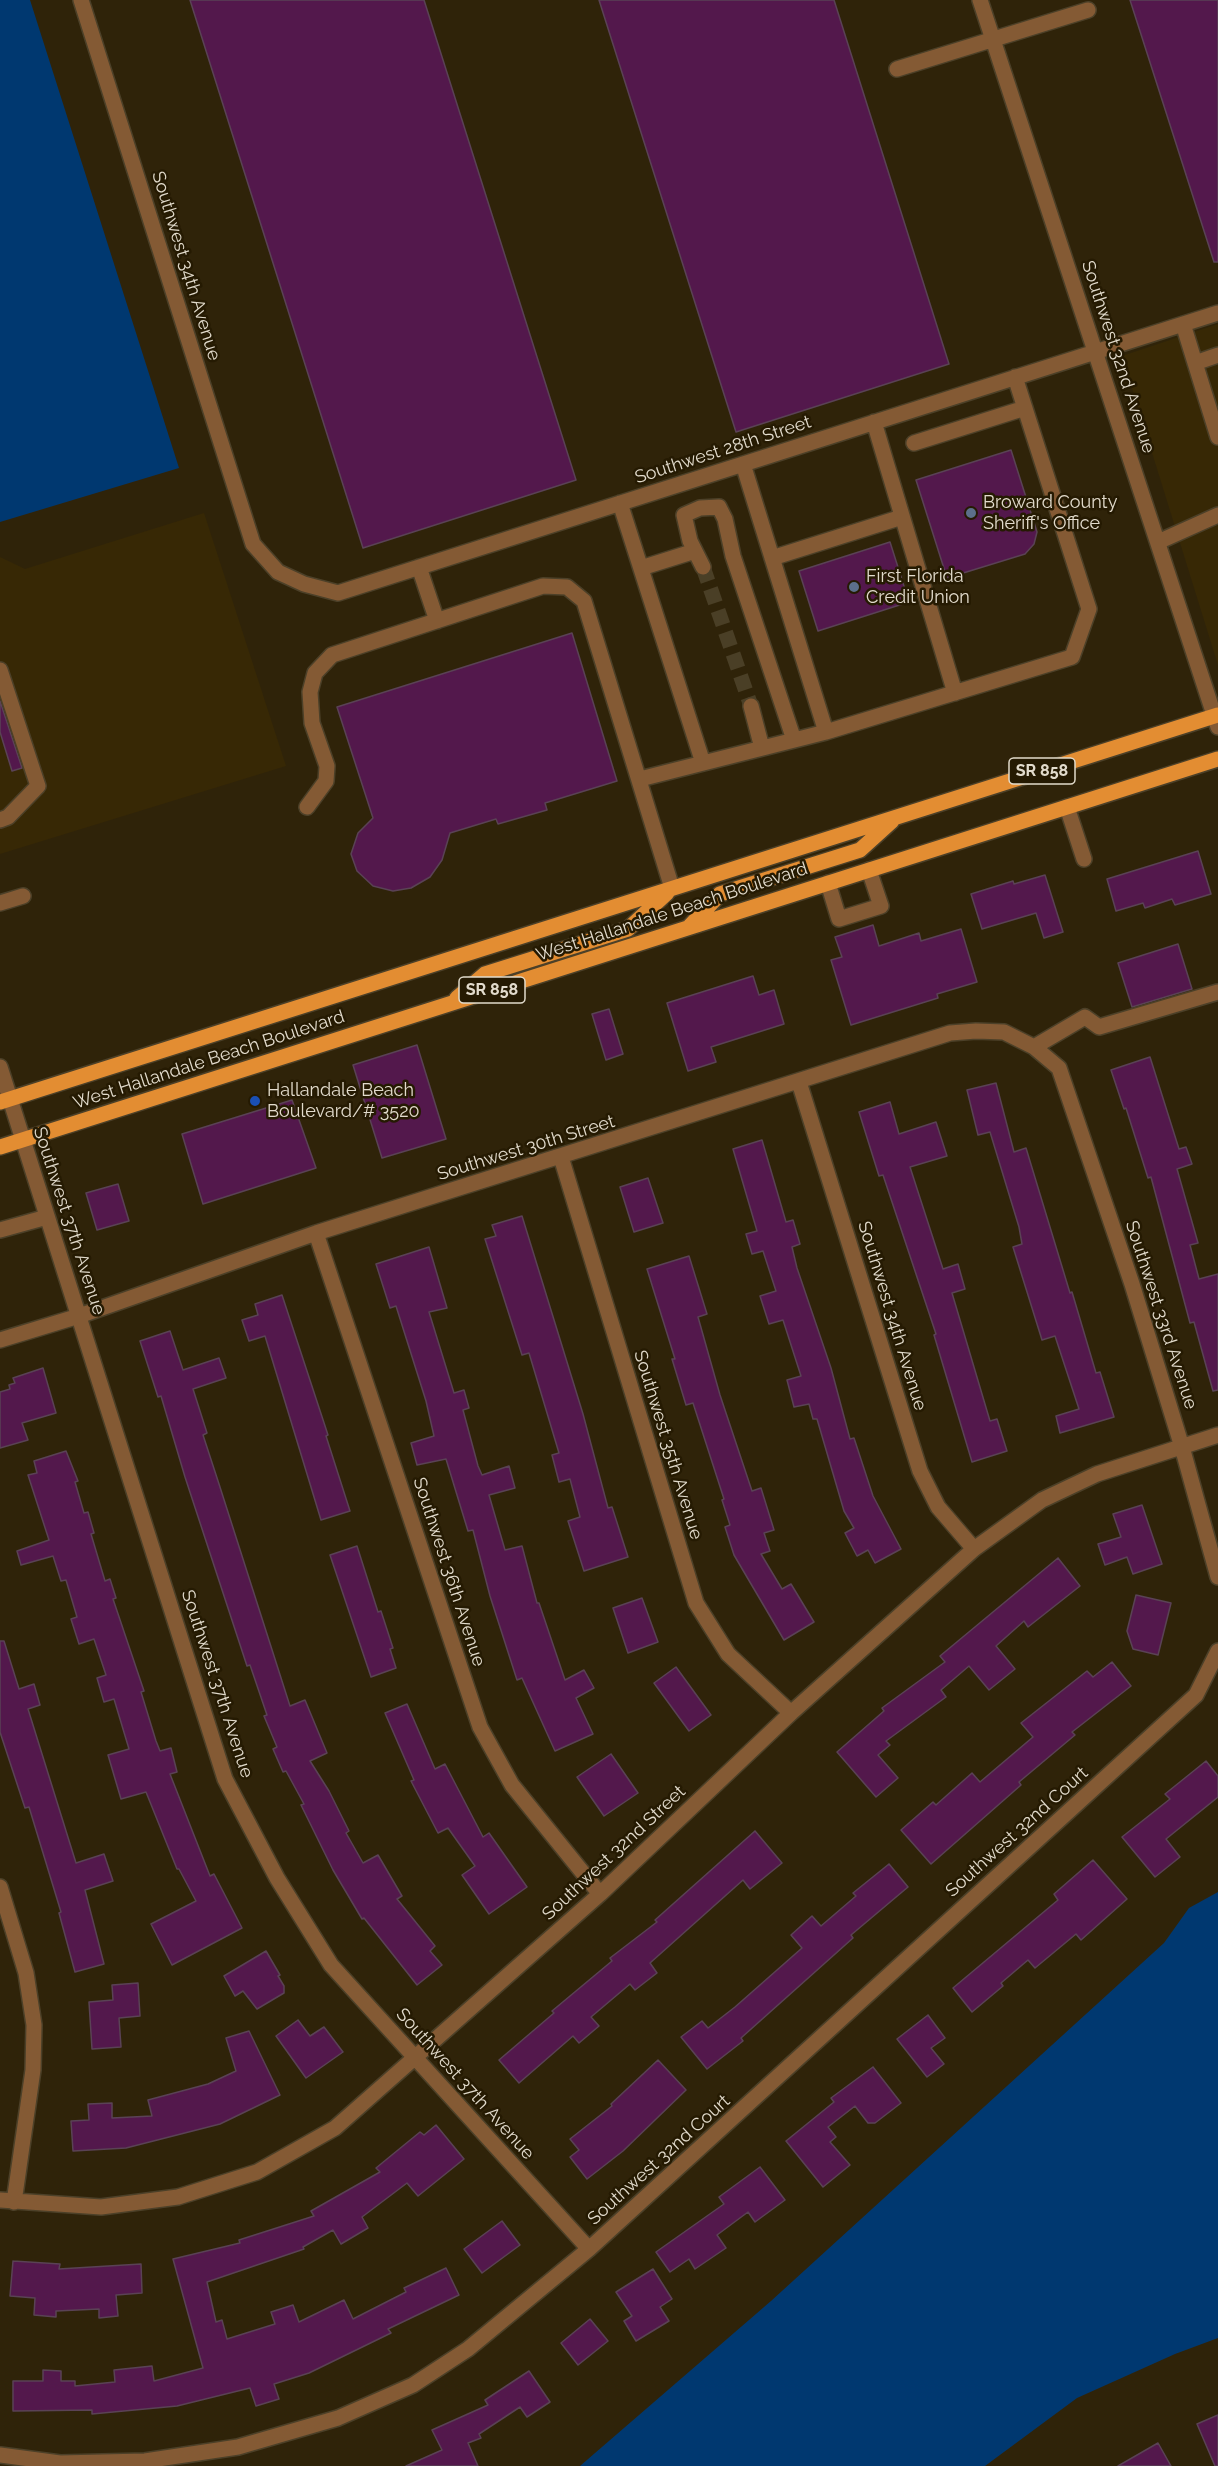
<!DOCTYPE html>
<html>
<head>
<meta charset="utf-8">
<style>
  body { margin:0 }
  canvas { display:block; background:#2f2309 }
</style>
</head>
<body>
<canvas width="1218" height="2466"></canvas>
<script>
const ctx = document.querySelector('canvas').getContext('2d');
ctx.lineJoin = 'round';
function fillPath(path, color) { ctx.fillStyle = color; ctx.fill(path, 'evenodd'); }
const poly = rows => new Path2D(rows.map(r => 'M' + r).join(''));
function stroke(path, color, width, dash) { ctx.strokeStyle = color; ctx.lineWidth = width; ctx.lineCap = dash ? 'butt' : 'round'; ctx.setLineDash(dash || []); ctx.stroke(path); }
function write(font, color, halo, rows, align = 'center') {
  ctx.font = font + ' Raleway,sans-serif'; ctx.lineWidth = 5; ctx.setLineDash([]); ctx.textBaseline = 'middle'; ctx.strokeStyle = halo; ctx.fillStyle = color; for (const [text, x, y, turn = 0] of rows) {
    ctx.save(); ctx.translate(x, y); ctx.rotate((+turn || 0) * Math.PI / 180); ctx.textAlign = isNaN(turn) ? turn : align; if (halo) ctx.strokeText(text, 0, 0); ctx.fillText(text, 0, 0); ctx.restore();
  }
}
fillPath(poly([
  [1218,324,1218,665,1122,356],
  [204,513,286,766,0,854,0,557,25,569]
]), '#372805');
fillPath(poly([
  [0,0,30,0,179,468,0,522],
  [1218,1892,1218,2338,1175,2354,1077,2398,985,2466,580,2466,771,2301,1164,1943,1189,1908]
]), '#003870');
const building = poly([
  [190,0,424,0,576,480,363,548,190,0],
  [599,0,834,0,949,364,736,432,599,0],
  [1130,0,1218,0,1218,262,1214,262,1130,0],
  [1011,450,1037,532,1034,544,1025,554,947,578,916,480,1011,450],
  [890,542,909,602,818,631,799,571,890,542],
  [572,633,617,781,545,803,547,810,498,824,496,819,450,833,442,860,430,877,411,888,393,891,373,886,357,871,351,854,358,833,373,818,337,707,572,633],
  [0,701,22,768,12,771,0,732,0,701],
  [1198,851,1211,894,1175,905,1172,899,1145,908,1143,903,1116,911,1107,879,1198,851],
  [1045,875,1063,932,1044,938,1036,913,982,929,971,894,1013,881,1014,884,1045,875],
  [873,925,879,946,919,933,921,941,961,929,977,982,937,994,938,998,851,1025,831,960,842,957,835,937,873,925],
  [1178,944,1192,989,1132,1007,1118,963,1178,944],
  [753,976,759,995,774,990,784,1024,711,1047,716,1062,688,1071,667,1003,753,976],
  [609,1009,623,1054,606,1060,592,1014,609,1009],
  [417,1045,446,1139,382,1158,353,1065,417,1045],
  [1150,1057,1179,1149,1186,1147,1192,1164,1177,1169,1198,1243,1190,1245,1199,1279,1218,1274,1218,1390,1213,1391,1194,1322,1190,1323,1151,1177,1148,1178,1126,1108,1124,1109,1111,1070,1150,1057],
  [996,1083,1014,1152,1026,1148,1070,1293,1072,1292,1096,1373,1100,1372,1114,1417,1060,1433,1056,1416,1079,1409,1055,1336,1042,1340,1013,1247,1022,1244,1019,1227,990,1132,978,1135,967,1090,996,1083],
  [292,1100,316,1168,203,1204,182,1134,292,1100],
  [890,1102,899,1134,936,1122,947,1156,910,1167,943,1269,958,1264,965,1289,952,1293,990,1421,997,1419,1007,1451,972,1462,934,1335,936,1334,883,1175,879,1176,859,1112,890,1102],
  [762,1140,786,1222,793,1220,800,1244,792,1247,797,1268,831,1368,850,1439,854,1438,873,1496,901,1549,875,1563,868,1550,857,1556,845,1533,854,1528,844,1511,817,1419,813,1419,809,1404,794,1407,787,1380,801,1376,783,1320,769,1324,760,1296,776,1291,763,1251,752,1254,746,1234,757,1231,733,1149,762,1140],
  [648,1178,663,1223,634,1232,620,1187,648,1178],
  [118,1184,129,1221,97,1230,86,1193,118,1184],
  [522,1216,583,1414,608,1508,612,1507,628,1557,584,1571,568,1521,580,1517,570,1479,559,1482,552,1455,559,1453,529,1353,522,1355,485,1239,496,1236,492,1225,522,1216],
  [429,1247,447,1308,429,1312,454,1393,464,1390,469,1408,463,1410,478,1466,482,1475,509,1466,515,1488,489,1495,505,1550,522,1546,537,1603,539,1603,565,1680,584,1670,594,1688,576,1698,593,1734,555,1751,522,1678,517,1680,490,1596,473,1530,468,1531,446,1459,417,1465,411,1443,434,1436,426,1401,396,1306,390,1308,376,1264,429,1247],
  [689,1256,707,1314,698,1317,720,1395,752,1491,761,1488,774,1530,764,1533,770,1551,761,1554,782,1589,791,1584,814,1622,784,1640,734,1555,725,1527,730,1525,722,1500,724,1499,693,1403,686,1405,672,1359,675,1359,647,1269,689,1256],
  [282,1295,328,1435,326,1436,350,1511,321,1520,265,1336,249,1341,242,1320,258,1315,255,1304,282,1295],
  [170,1331,183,1370,219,1358,226,1378,193,1389,207,1433,203,1435,219,1484,290,1706,305,1700,327,1753,310,1761,329,1791,349,1831,346,1833,363,1863,378,1855,402,1896,397,1899,435,1946,430,1951,442,1965,417,1985,364,1918,362,1919,333,1870,301,1805,304,1804,286,1771,283,1772,273,1749,277,1747,264,1716,267,1715,250,1665,247,1666,185,1477,161,1396,158,1397,140,1341,170,1331],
  [43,1368,56,1413,22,1423,28,1440,0,1448,0,1392,10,1389,9,1385,15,1383,13,1378,43,1368],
  [66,1451,78,1481,75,1482,84,1513,88,1512,94,1533,91,1534,105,1581,110,1579,116,1598,113,1599,144,1691,141,1692,156,1741,160,1751,171,1748,177,1772,170,1774,210,1876,214,1874,242,1928,172,1965,151,1924,196,1901,179,1869,177,1869,146,1792,121,1799,108,1755,129,1749,114,1699,104,1702,97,1678,106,1675,94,1639,79,1644,71,1619,77,1617,66,1580,61,1581,53,1556,21,1565,17,1551,49,1540,28,1475,37,1473,34,1461,66,1451],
  [1142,1505,1162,1564,1133,1574,1127,1557,1105,1565,1098,1544,1121,1537,1113,1514,1142,1505],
  [357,1546,378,1612,381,1611,393,1648,390,1649,396,1668,371,1677,330,1555,357,1546],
  [1058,1558,1080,1586,1028,1627,1024,1621,996,1646,1015,1669,989,1690,969,1666,941,1690,946,1697,886,1741,890,1745,878,1755,898,1778,876,1797,837,1752,884,1711,882,1708,945,1662,940,1656,1058,1558],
  [1136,1595,1171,1603,1158,1655,1133,1649,1127,1631,1136,1595],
  [642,1598,658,1642,628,1653,613,1608,642,1598],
  [0,1641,4,1641,19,1689,34,1684,40,1705,28,1709,76,1863,104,1854,113,1881,85,1890,104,1964,75,1972,59,1913,61,1912,29,1807,25,1808,0,1732,0,1641],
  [1112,1662,1131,1686,1072,1732,1075,1735,1019,1782,1021,1785,931,1864,901,1830,933,1802,936,1805,972,1773,980,1782,1033,1737,1021,1723,1087,1671,1093,1677,1112,1662],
  [676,1667,711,1715,689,1731,654,1683,676,1667],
  [407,1704,435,1769,445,1764,483,1837,489,1833,527,1887,489,1914,462,1875,475,1866,448,1828,438,1833,411,1781,414,1780,385,1713,407,1704],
  [611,1754,638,1793,604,1816,577,1777,611,1754],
  [1206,1761,1218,1776,1218,1797,1166,1839,1180,1857,1155,1877,1122,1837,1170,1799,1165,1794,1206,1761],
  [755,1831,782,1863,750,1889,743,1880,650,1963,657,1973,635,1990,630,1984,591,2017,599,2026,579,2043,573,2036,519,2083,499,2060,554,2013,552,2011,612,1961,610,1958,657,1922,655,1920,755,1831],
  [1093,1860,1127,1899,1081,1940,1076,1934,1035,1968,1028,1960,1001,1983,1003,1986,972,2012,953,1988,1058,1900,1054,1894,1093,1860],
  [889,1864,908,1887,851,1935,853,1938,741,2038,743,2041,707,2069,681,2037,702,2021,708,2028,735,2007,802,1948,791,1935,812,1916,821,1926,856,1896,853,1893,889,1864],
  [266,1951,280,1975,278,1976,284,1986,284,1993,257,2009,243,1991,235,1996,224,1976,266,1951],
  [138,1983,140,2016,119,2018,121,2047,92,2049,89,2002,113,2000,112,1985,138,1983],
  [928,2015,945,2038,931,2048,944,2064,927,2077,897,2039,928,2015],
  [298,2020,310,2036,324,2027,343,2052,306,2078,276,2036,298,2020],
  [249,2031,280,2095,220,2124,126,2148,73,2151,71,2121,89,2120,88,2104,112,2103,112,2118,152,2116,148,2100,208,2084,236,2071,226,2038,249,2031],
  [658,2060,686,2090,623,2151,587,2179,570,2157,579,2150,570,2139,612,2106,611,2104,658,2060],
  [873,2067,901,2103,875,2123,868,2123,855,2106,828,2127,836,2137,830,2142,850,2165,823,2187,786,2141,834,2102,831,2098,873,2067],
  [436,2125,464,2159,418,2196,407,2183,362,2217,368,2228,341,2244,333,2230,303,2247,304,2249,207,2282,216,2322,222,2320,227,2339,275,2324,271,2312,293,2305,299,2322,344,2300,353,2319,406,2292,404,2288,446,2268,459,2295,388,2329,391,2333,309,2373,274,2384,279,2399,256,2406,250,2388,177,2406,92,2414,92,2410,13,2411,13,2381,43,2381,43,2370,61,2371,61,2381,75,2381,75,2386,115,2382,114,2370,152,2366,154,2381,203,2368,173,2259,240,2243,239,2240,314,2216,311,2211,380,2172,376,2168,420,2132,424,2135,436,2125],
  [760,2167,785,2200,755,2222,748,2212,717,2235,726,2248,695,2269,689,2259,670,2272,656,2252,724,2204,719,2197,760,2167],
  [502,2221,520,2245,482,2273,464,2249,502,2221],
  [13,2261,60,2264,59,2269,141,2264,142,2293,116,2295,118,2316,99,2318,99,2309,56,2311,56,2317,34,2315,35,2298,10,2296,13,2261],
  [653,2269,672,2299,660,2307,669,2321,636,2341,624,2321,632,2316,616,2292,653,2269],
  [590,2319,608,2341,578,2365,561,2343,590,2319],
  [529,2371,550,2402,527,2417,520,2407,479,2434,481,2438,468,2443,478,2466,406,2466,442,2450,432,2430,488,2405,485,2400,529,2371],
  [1218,2415,1218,2466,1215,2466,1197,2424,1218,2415],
  [1158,2443,1171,2466,1118,2466,1158,2443]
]);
fillPath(building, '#53184c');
stroke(building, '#5a4255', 1.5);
stroke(poly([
  [703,567,751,706]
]), '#4a3f26', 15, [15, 8]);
const minor = poly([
  [81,0,253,544,278,572,304,584,338,593,1218,313],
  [980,0,1218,727],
  [897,69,1088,10],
  [1183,324,1218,437],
  [1195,363,1218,355],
  [874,422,955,693],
  [914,443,1025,408],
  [743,464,826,732,1072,657,1089,609,1015,377],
  [620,503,703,763],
  [1158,542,1218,515],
  [772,558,902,517],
  [419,567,437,621],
  [703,567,690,541,684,515,700,508,719,507,725,519,733,556,794,740],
  [641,568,695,551],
  [0,670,38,786,8,817,0,820],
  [751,706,762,748],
  [640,779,826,732],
  [307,807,326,781,327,766,312,723,310,692,315,673,332,655,543,586,567,587,584,601,672,888],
  [1067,807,1084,859],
  [828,883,839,919,881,906,869,870],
  [0,903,23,896],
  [1034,1047,1085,1017,1099,1027,1218,992],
  [0,1067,225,1779,277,1878,331,1965,589,2249],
  [799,1082,920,1471,938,1507,974,1549],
  [561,1157,696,1603,728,1654,791,1713],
  [0,1230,47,1217],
  [316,1233,480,1727,512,1785,600,1894],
  [0,1340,79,1316,316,1233,950,1033,976,1031,1004,1032,1034,1047,1059,1068,1132,1284,1182,1447,1218,1577],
  [0,1887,26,1973,34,2025,33,2070,14,2202],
  [0,2200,101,2207,178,2197,257,2172,335,2128,600,1894,791,1713,974,1549,1042,1500,1097,1474,1218,1435],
  [0,2455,60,2463,145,2461,238,2447,338,2418,413,2385,468,2349,589,2249,1196,1695,1218,1651]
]);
const major = poly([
  [690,926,720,894,860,850,892,821],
  [457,998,485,974,628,929,667,893],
  [0,1102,1218,715],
  [0,1147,1218,759]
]);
stroke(minor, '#4c4028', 18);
stroke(major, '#4c4028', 18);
stroke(minor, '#845a34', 15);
stroke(major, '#e38d32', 15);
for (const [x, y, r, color] of [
  [971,513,6,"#5c6f8a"],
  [854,587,6,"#5c6f8a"],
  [255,1101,6,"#1a4fb4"]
]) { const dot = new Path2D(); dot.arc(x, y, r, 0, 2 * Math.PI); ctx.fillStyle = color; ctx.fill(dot); stroke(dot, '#251a02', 2); }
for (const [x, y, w] of [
  [1042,771,66],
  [492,990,66]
]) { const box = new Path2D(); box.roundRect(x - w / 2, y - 13, w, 26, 4.5); ctx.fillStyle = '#251a02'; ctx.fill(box); stroke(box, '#e2dbcc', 1.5); }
write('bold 16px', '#e2dbcc', null, [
  ["SR 858",1042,771],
  ["SR 858",492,990]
]);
write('18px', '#e2dbcc', '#251a02', [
  ["Southwest 34th Avenue",186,266,73],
  ["Southwest 32nd Avenue",1118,357,72],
  ["Southwest 28th Street",723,450,-18],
  ["West Hallandale Beach Boulevard",672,912,-18],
  ["West Hallandale Beach Boulevard",209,1060,-18],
  ["Southwest 30th Street",526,1148,-17],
  ["Southwest 37th Avenue",69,1221,72],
  ["Southwest 33rd Avenue",1161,1315,72],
  ["Southwest 34th Avenue",892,1316,73],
  ["Southwest 35th Avenue",668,1445,73],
  ["Southwest 36th Avenue",449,1572,72],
  ["Southwest 37th Avenue",217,1684,72],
  ["Southwest 32nd Court",1017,1832,-42],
  ["Southwest 32nd Street",614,1853,-43],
  ["Southwest 37th Avenue",465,2084,48],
  ["Southwest 32nd Court",659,2160,-42]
]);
write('18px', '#e2dbcc', '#251a02', [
  ["Broward County",983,503],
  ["Sheriff's Office",983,524],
  ["First Florida",866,577],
  ["Credit Union",866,598],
  ["Hallandale Beach",267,1091],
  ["Boulevard/# 3520",267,1112]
], 'left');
</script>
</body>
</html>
